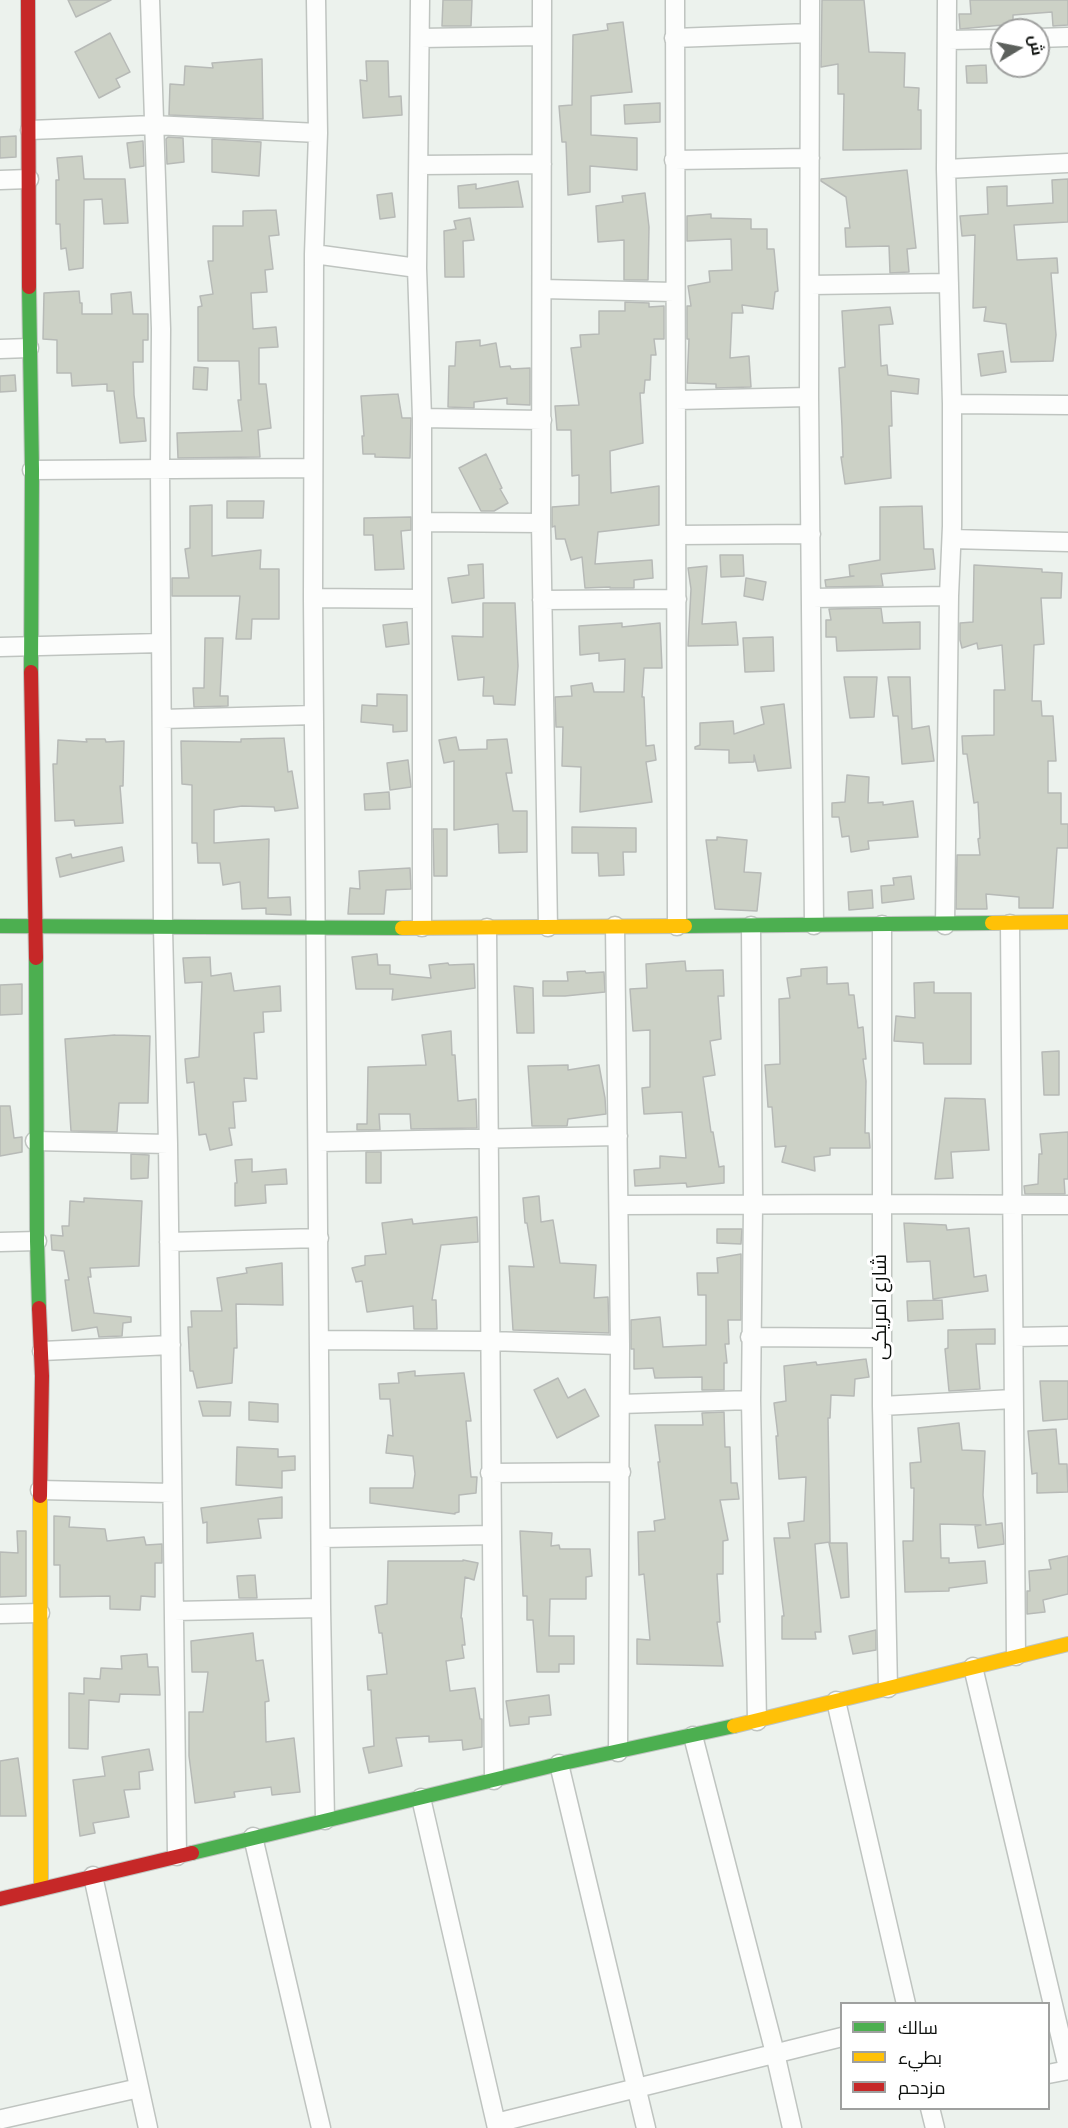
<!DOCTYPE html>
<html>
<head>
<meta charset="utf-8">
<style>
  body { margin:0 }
  #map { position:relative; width:1068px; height:2128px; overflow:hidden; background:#ecf2ed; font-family:Poppins,Cairo,sans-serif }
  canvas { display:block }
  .legend { position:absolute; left:840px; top:2002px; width:210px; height:108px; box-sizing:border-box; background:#fff; border:2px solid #9fa09f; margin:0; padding:8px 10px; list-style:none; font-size:18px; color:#0e110e }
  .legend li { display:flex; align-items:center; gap:12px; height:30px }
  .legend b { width:30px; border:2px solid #9fa09f }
  .north { position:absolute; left:990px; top:18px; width:60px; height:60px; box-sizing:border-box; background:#fff; border:2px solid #9fa09f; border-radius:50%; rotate:80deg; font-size:16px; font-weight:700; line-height:24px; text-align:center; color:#0e110e }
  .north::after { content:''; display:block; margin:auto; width:21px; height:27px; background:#5c605c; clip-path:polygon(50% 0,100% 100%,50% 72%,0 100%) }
</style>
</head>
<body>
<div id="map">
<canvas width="1068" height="2128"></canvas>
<ul class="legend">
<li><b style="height:8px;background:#4caf50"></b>سالك</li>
<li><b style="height:8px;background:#ffc107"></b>بطيء</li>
<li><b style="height:8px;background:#c62828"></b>مزدحم</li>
</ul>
<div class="north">ش</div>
</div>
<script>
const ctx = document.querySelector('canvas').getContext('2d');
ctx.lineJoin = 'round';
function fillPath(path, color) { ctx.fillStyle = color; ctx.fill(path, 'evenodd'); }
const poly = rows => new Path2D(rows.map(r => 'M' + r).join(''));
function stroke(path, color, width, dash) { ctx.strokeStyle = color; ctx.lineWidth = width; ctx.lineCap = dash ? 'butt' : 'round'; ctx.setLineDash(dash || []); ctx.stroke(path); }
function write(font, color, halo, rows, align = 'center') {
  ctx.font = font + ' Poppins,Cairo,sans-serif'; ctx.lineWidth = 6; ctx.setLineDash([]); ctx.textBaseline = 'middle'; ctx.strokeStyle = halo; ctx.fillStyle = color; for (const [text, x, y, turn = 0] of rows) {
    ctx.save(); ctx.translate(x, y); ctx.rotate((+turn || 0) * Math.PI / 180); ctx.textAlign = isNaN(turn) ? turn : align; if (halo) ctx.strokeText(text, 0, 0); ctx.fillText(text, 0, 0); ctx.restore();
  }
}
const building = poly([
  [68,0,111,0,76,17,68,0],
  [443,0,472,0,471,26,442,26,443,0],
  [822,0,864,0,869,52,905,53,904,87,919,88,918,110,921,110,921,149,843,150,844,94,838,94,838,64,821,67,822,0],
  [970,0,1068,0,1068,25,1053,26,1052,12,1013,15,1013,24,960,29,959,14,971,14,970,0],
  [623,22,632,92,591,96,591,135,637,138,637,170,590,166,590,192,568,195,566,142,562,142,559,106,572,105,573,35,608,30,607,24,623,22],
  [110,33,130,72,116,79,120,87,99,98,75,52,110,33],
  [262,59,263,119,169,115,170,84,184,85,185,66,213,68,212,63,262,59],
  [366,61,388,61,389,97,401,96,402,115,363,118,360,80,367,81,366,61],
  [986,65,987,83,967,83,966,66,986,65],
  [660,103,660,122,625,124,624,105,660,103],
  [16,136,16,157,0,158,0,137,16,136],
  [168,137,183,138,184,162,167,164,166,139,168,137],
  [212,139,261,142,259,176,212,172,212,139],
  [143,141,144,166,130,168,127,143,143,141],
  [82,156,84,179,125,179,128,223,104,224,102,199,84,200,83,268,69,270,66,248,61,249,60,224,56,224,56,180,59,180,57,158,82,156],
  [907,170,916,248,907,249,909,272,890,273,889,246,846,247,845,228,850,228,846,197,821,181,821,179,907,170],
  [1068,179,1068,222,1014,225,1017,260,1057,258,1058,273,1051,273,1056,335,1053,361,1011,362,1006,324,984,321,986,307,973,308,975,235,962,236,960,216,988,214,987,187,1007,186,1007,206,1053,203,1052,180,1068,179],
  [518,181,523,207,459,208,458,186,476,184,476,189,518,181],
  [392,193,395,217,380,219,377,195,392,193],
  [645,193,649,227,648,280,624,280,624,240,598,242,596,206,623,202,622,196,645,193],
  [276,210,279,235,269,236,273,269,265,270,267,292,251,293,253,329,276,327,278,347,259,348,259,384,266,384,271,428,258,430,260,457,178,458,177,433,242,431,238,400,241,400,239,361,198,361,198,307,202,306,200,296,213,294,208,261,213,261,213,226,243,226,243,211,276,210],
  [711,214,711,218,751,219,751,229,767,229,767,249,774,249,778,291,775,292,773,309,742,305,743,313,732,313,730,358,749,356,751,387,716,388,716,384,687,383,689,339,687,339,687,306,691,306,688,286,710,282,709,271,732,270,731,239,687,241,687,216,711,214],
  [470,218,474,240,463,241,464,277,445,277,444,231,456,229,454,221,470,218],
  [79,291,80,303,82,303,82,314,112,314,111,294,131,292,133,314,148,314,148,340,143,340,143,362,133,362,134,395,137,418,144,418,146,441,120,443,114,391,107,391,107,384,72,386,71,373,57,373,57,340,43,339,44,293,79,291],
  [625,302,649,303,649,307,664,306,664,339,654,339,656,355,651,355,650,380,645,380,644,393,640,393,643,443,610,451,611,493,659,486,659,525,598,532,595,564,652,560,653,578,634,580,634,588,610,588,610,587,585,588,582,557,571,560,565,539,556,539,555,526,552,527,552,507,579,505,579,475,572,476,571,430,557,430,555,406,579,405,571,348,581,347,580,335,599,334,599,311,625,311,625,302],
  [890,307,893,324,879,325,881,366,887,365,888,375,919,379,918,394,891,391,892,426,889,426,891,478,845,484,841,457,843,457,842,426,839,368,845,367,842,311,890,307],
  [480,340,480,346,496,343,500,367,510,366,511,369,530,368,530,405,507,404,507,398,474,402,474,408,448,407,449,366,455,366,456,342,480,340],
  [1003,351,1006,372,981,376,978,354,1003,351],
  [194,367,208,368,207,390,193,389,194,367],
  [15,375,16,391,0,392,0,376,15,375],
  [398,394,402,418,411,418,410,458,375,457,375,454,363,454,362,436,364,436,361,396,398,394],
  [486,454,502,488,500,489,508,503,494,511,481,511,459,468,486,454],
  [227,501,264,501,263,518,227,518,227,501],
  [212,505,212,556,261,550,260,569,279,569,279,619,252,619,251,639,236,639,240,596,172,596,172,578,189,578,185,549,190,548,190,506,212,505],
  [922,506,924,549,933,549,935,569,881,574,883,586,826,587,825,580,854,576,850,576,849,565,880,560,880,507,922,506],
  [411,517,411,530,401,531,404,569,375,570,373,535,364,535,364,518,411,517],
  [720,555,743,555,744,576,721,577,720,555],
  [483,564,484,598,452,603,448,578,469,575,468,565,483,564],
  [974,565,1042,569,1042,572,1062,573,1061,598,1041,598,1044,644,1034,645,1032,701,1041,701,1042,716,1053,716,1056,761,1048,761,1048,793,1061,793,1061,824,1068,824,1068,848,1057,848,1053,908,1019,908,1019,897,986,894,987,909,956,909,957,855,980,855,978,839,980,838,978,802,974,803,967,754,963,754,962,736,994,735,994,690,1005,690,1002,645,978,649,977,643,962,648,960,640,960,623,973,622,974,565],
  [707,566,702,624,736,622,738,645,688,646,691,589,688,568,707,566],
  [746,578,766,582,763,600,744,596,746,578],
  [483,603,515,603,518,666,515,705,494,704,493,696,483,696,484,677,458,680,452,636,483,637,483,603],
  [881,608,883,623,920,622,920,649,837,651,836,637,826,637,826,620,831,620,829,609,881,608],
  [407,622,409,644,386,647,383,625,407,622],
  [622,623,622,627,660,623,662,668,644,668,642,697,644,697,646,746,654,745,656,760,646,762,652,802,580,812,581,767,562,766,563,727,556,727,555,697,572,696,571,686,592,683,594,692,624,692,625,659,599,661,599,653,580,655,579,626,622,623],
  [773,637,774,671,745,672,743,638,773,637],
  [205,638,223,638,220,696,228,696,228,706,194,707,193,688,204,688,205,638],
  [844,677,877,677,874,717,850,718,844,677],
  [888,677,910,677,912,729,929,726,934,761,902,764,898,716,893,716,888,677],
  [377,694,407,695,407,731,393,732,393,725,361,722,362,705,377,706,377,694],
  [784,704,791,768,758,771,754,755,754,762,729,763,729,750,695,749,695,747,700,745,700,723,733,721,734,734,764,724,761,707,784,704],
  [456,737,459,750,487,749,487,740,507,739,512,773,506,773,513,811,527,811,527,852,499,853,498,824,454,830,454,761,444,763,439,740,456,737],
  [284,738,288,772,292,771,298,808,275,811,274,807,242,806,214,810,214,843,269,839,268,898,290,897,291,915,266,914,266,908,242,909,240,882,223,885,220,863,198,863,197,843,192,843,192,785,182,784,181,741,241,742,241,739,284,738],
  [86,739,105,739,106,742,124,741,123,786,120,786,123,823,75,826,74,820,55,821,53,764,57,764,58,740,87,742,86,739],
  [408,760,411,787,390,790,387,763,408,760],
  [847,775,869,777,868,803,883,802,883,805,913,801,918,837,868,841,869,849,851,852,849,836,842,837,839,817,832,817,832,803,845,802,847,775],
  [389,792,390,809,365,810,364,794,389,792],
  [572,827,636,828,636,852,623,852,624,875,599,876,598,853,572,853,572,827],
  [433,829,447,829,447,876,434,876,433,829],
  [717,837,747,840,744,872,761,873,757,911,715,909,706,840,717,840,717,837],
  [122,847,124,861,60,877,56,858,71,854,72,858,122,847],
  [410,868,411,889,386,890,384,914,348,914,350,888,360,889,359,871,410,868],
  [911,876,914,899,882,903,881,886,894,885,893,878,911,876],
  [872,890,873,908,849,910,848,892,872,890],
  [377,954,378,965,390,965,390,974,431,978,429,965,448,963,449,965,474,964,475,988,392,1000,393,989,356,989,352,957,377,954],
  [210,957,211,976,231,973,234,991,280,986,281,1011,263,1012,264,1032,254,1033,257,1079,244,1078,246,1101,233,1102,235,1128,229,1128,232,1145,210,1150,206,1134,199,1135,194,1082,187,1083,185,1059,199,1057,202,982,185,983,183,958,210,957],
  [685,961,686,971,723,970,724,996,718,996,721,1039,710,1041,715,1075,703,1077,711,1132,713,1132,719,1167,724,1166,724,1183,687,1187,686,1183,635,1186,634,1170,660,1168,660,1156,686,1158,682,1112,644,1114,642,1088,650,1087,650,1030,633,1031,630,989,647,988,646,964,685,961],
  [827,967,827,984,848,983,849,995,854,995,858,1028,863,1027,866,1059,863,1059,866,1081,865,1133,869,1133,870,1148,830,1148,830,1155,814,1157,815,1171,782,1162,786,1146,775,1147,772,1107,768,1107,765,1065,780,1064,779,999,790,998,787,978,801,976,801,969,827,967],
  [585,971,586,973,604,972,605,992,565,996,543,996,543,981,568,981,567,972,585,971],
  [934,982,934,993,971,993,971,1064,924,1064,923,1043,894,1041,896,1016,915,1018,914,983,934,982],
  [22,984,22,1014,0,1015,0,985,22,984],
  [514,986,533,988,534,1033,517,1033,514,986],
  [451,1031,452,1055,455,1055,458,1101,476,1099,477,1128,411,1129,410,1114,379,1114,380,1130,357,1130,357,1124,367,1124,368,1067,426,1065,422,1035,451,1031],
  [115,1035,150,1036,148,1103,119,1103,117,1132,71,1131,65,1039,115,1035],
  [1059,1051,1059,1095,1044,1095,1042,1052,1059,1051],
  [568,1065,568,1070,599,1065,605,1098,606,1114,568,1119,567,1126,532,1126,528,1066,568,1065],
  [945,1098,985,1099,989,1150,951,1152,953,1178,935,1179,945,1098],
  [0,1106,10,1106,14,1138,22,1137,22,1152,0,1156,0,1106],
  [1068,1132,1068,1179,1064,1179,1065,1194,1025,1194,1024,1186,1038,1184,1039,1154,1042,1154,1040,1134,1068,1132],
  [366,1152,381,1152,381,1183,366,1183,366,1152],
  [131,1154,149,1155,148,1178,131,1179,131,1154],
  [252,1159,252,1172,286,1169,287,1184,265,1185,266,1203,235,1206,235,1183,237,1183,235,1160,252,1159],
  [539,1196,541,1222,553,1220,560,1263,596,1265,594,1298,608,1297,609,1333,513,1330,509,1266,534,1267,527,1223,525,1223,523,1198,539,1196],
  [84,1198,142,1201,139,1266,90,1268,91,1277,88,1277,94,1313,131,1317,131,1322,123,1323,122,1336,99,1337,97,1327,72,1331,65,1280,69,1280,64,1251,52,1250,51,1235,63,1236,62,1226,69,1226,70,1201,84,1202,84,1198],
  [477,1217,478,1242,441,1245,432,1300,436,1300,437,1329,414,1329,413,1306,367,1312,362,1281,356,1282,352,1268,365,1265,365,1256,386,1254,382,1223,412,1219,413,1224,477,1217],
  [904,1223,946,1225,947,1230,969,1228,974,1277,986,1275,988,1291,933,1299,930,1261,907,1262,904,1223],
  [717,1229,742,1229,741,1244,717,1243,717,1229],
  [741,1254,741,1320,728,1320,729,1344,725,1344,727,1363,724,1363,724,1390,702,1390,702,1377,655,1378,653,1368,634,1369,634,1349,631,1349,631,1320,660,1317,663,1347,706,1345,706,1295,698,1295,697,1273,718,1273,717,1258,741,1254],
  [282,1263,283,1305,236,1304,237,1348,234,1348,232,1383,197,1388,193,1371,190,1371,188,1327,192,1327,191,1311,222,1311,217,1278,247,1273,246,1268,282,1263],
  [942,1300,943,1319,908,1321,907,1301,942,1300],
  [995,1329,995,1344,976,1344,980,1389,949,1391,945,1349,948,1348,948,1330,995,1329],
  [866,1359,869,1377,855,1379,854,1396,831,1395,830,1418,828,1418,830,1542,815,1544,821,1632,815,1632,816,1639,782,1639,782,1616,784,1616,774,1538,790,1538,788,1523,804,1521,806,1477,779,1479,776,1436,778,1436,774,1403,786,1401,784,1366,816,1362,817,1365,866,1359],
  [415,1371,415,1376,464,1373,471,1421,466,1421,471,1477,477,1477,476,1493,459,1495,459,1512,455,1513,455,1514,370,1503,370,1488,413,1488,415,1474,413,1456,386,1453,388,1435,393,1436,390,1399,380,1399,379,1384,399,1383,398,1373,415,1371],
  [558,1378,568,1398,585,1389,599,1416,557,1438,534,1390,558,1378],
  [1040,1381,1068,1381,1068,1419,1043,1421,1040,1381],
  [199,1401,231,1402,230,1416,203,1416,199,1401],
  [249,1402,278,1404,278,1422,249,1420,249,1402],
  [724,1412,725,1447,730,1447,731,1483,737,1483,739,1499,720,1500,728,1540,723,1541,723,1574,717,1574,720,1622,717,1622,723,1666,637,1664,637,1639,650,1640,644,1574,639,1575,638,1532,655,1531,654,1521,665,1519,658,1462,660,1462,655,1425,703,1425,702,1413,724,1412],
  [959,1423,962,1450,985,1451,983,1495,986,1525,1002,1523,1004,1544,978,1548,975,1526,981,1525,940,1524,941,1558,949,1558,949,1563,985,1561,987,1583,949,1588,949,1591,905,1592,903,1541,913,1541,914,1488,911,1488,910,1463,921,1462,918,1428,959,1423],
  [1056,1429,1059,1464,1067,1464,1068,1492,1037,1493,1037,1473,1032,1474,1028,1431,1056,1429],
  [237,1447,278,1449,278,1457,295,1456,295,1470,282,1471,282,1488,236,1485,237,1447],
  [282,1497,282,1518,258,1519,261,1538,207,1543,207,1522,203,1523,201,1508,282,1497],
  [54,1516,70,1517,69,1527,105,1529,107,1541,144,1537,146,1545,162,1544,162,1563,155,1563,155,1597,141,1596,140,1610,110,1609,110,1596,60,1597,60,1565,54,1565,54,1516],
  [17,1531,26,1531,26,1596,0,1597,0,1552,18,1553,17,1531],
  [520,1531,552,1533,551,1546,559,1545,560,1549,590,1549,592,1576,586,1577,586,1599,550,1599,549,1636,574,1636,574,1664,559,1664,559,1672,537,1672,533,1620,527,1620,527,1596,523,1596,520,1531],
  [829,1543,847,1543,849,1597,841,1598,829,1543],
  [1068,1556,1068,1594,1043,1600,1045,1612,1027,1614,1027,1591,1030,1591,1029,1571,1051,1569,1049,1560,1068,1556],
  [463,1560,478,1563,474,1580,465,1577,461,1618,462,1618,465,1645,462,1645,464,1658,446,1661,450,1691,475,1688,480,1719,482,1719,482,1747,463,1750,462,1740,429,1742,429,1736,396,1738,402,1766,369,1773,363,1748,374,1746,371,1690,368,1690,367,1676,387,1674,382,1633,379,1633,375,1606,387,1604,388,1561,463,1561,463,1560],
  [255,1575,257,1598,239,1598,237,1576,255,1575],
  [876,1630,876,1650,853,1654,849,1636,876,1630],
  [253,1633,256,1661,263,1660,269,1701,265,1702,266,1742,294,1738,300,1792,272,1795,271,1787,234,1792,235,1797,195,1803,189,1756,189,1712,203,1712,208,1672,192,1672,191,1641,253,1633],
  [147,1654,148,1667,158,1667,160,1695,120,1694,119,1702,89,1700,88,1749,69,1748,69,1693,84,1694,84,1678,100,1679,101,1668,122,1669,121,1656,147,1654],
  [549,1695,551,1715,529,1717,529,1724,510,1726,506,1701,549,1695],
  [149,1749,153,1770,139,1772,140,1789,124,1790,129,1817,93,1823,95,1833,80,1836,73,1780,105,1776,102,1757,149,1749],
  [18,1758,26,1816,0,1816,0,1761,18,1758]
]);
fillPath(building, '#ccd1c6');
stroke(building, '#b7bab7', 1.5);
const street = poly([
  [150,0,161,329,160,468,163,928,168,1144,177,1856],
  [316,0,318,133,314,254,313,598,321,1608,325,1820],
  [420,0,417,268,422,418,422,927],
  [542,0,541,523,548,927],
  [675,0,677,926],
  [810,0,809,397,814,925],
  [421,38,542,36],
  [674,38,809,33],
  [1038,38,1068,37],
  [948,40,1002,39],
  [30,130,153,125,318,133],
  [674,160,810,158],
  [419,165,542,164],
  [946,169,1068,163],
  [0,180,29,179],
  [314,254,417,268],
  [810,285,949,283],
  [542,289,674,292],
  [0,349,29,348],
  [676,400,809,397],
  [952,404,1068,405],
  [422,418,542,420],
  [32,470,313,468],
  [422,522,541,523],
  [677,535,811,534],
  [952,539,1068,542],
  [313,598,422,599],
  [812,598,949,596],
  [542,600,677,599],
  [0,647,161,643],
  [162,719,314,715],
  [1010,924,1016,1656],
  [882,925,882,1406,888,1688],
  [945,925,949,596,952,526,952,404,946,169,947,0],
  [615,926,620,1345,618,1752],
  [751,926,753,1205,751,1400,757,1721],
  [487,928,494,1780],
  [35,1141,168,1144],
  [318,1142,618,1136],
  [620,1205,881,1204,1068,1205],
  [0,1242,37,1241],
  [169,1242,319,1238],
  [750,1337,881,1338],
  [1014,1337,1068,1336],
  [320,1340,489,1341,620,1345],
  [42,1351,171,1345],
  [620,1404,751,1400],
  [882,1406,1013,1399],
  [490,1473,621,1472],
  [40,1490,172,1493],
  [321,1538,491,1535],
  [174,1611,321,1608],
  [0,1614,40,1613],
  [973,1667,1068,2068],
  [836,1701,906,2004],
  [693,1736,775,2053,792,2128],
  [559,1764,646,2128],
  [421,1798,497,2128],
  [253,1837,321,2128],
  [93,1876,148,2128],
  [1048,2074,1068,2070],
  [930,2108,935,2128],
  [2,2119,139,2088],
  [496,2123,842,2037]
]);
const fast = poly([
  [29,287,32,470,31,672],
  [0,926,402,928],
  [685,926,992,923],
  [36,958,37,1241,39,1308],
  [192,1853,559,1764,734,1726]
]);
const slow = poly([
  [992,923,1068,922],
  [402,928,685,926],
  [40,1496,41,1889],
  [734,1726,1068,1644]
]);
const jam = poly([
  [28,0,29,287],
  [31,672,36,958],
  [39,1308,42,1376,40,1496],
  [0,1899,192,1853]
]);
stroke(street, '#bfc4c0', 21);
stroke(fast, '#bfc4c0', 16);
stroke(slow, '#bfc4c0', 16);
stroke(jam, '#bfc4c0', 16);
stroke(street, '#fcfdfc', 18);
stroke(fast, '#4caf50', 14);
stroke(slow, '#ffc107', 14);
stroke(jam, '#c62828', 14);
write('20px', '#0e110e', '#fff', [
  ["شارع امريكى",881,1307,-90]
]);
</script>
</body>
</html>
